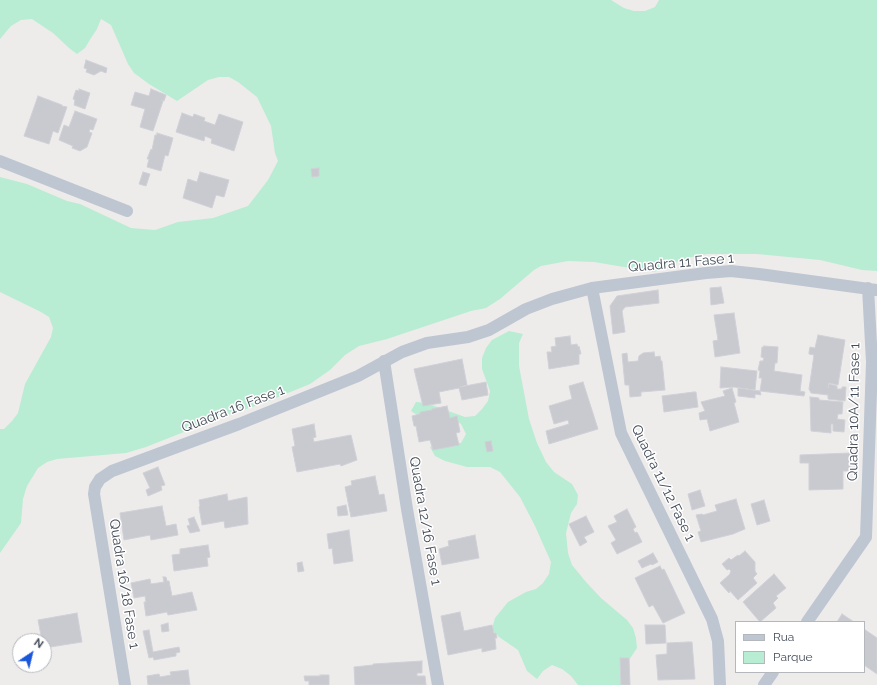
<!DOCTYPE html>
<html>
<head>
<meta charset="utf-8">
<style>
  body { margin:0 }
  #map { position:relative; width:877px; height:685px; overflow:hidden; background:#eeebeb; font-family:Raleway,sans-serif }
  canvas { display:block }
  .legend { position:absolute; left:735px; top:621px; width:130px; height:52px; box-sizing:border-box; background:#fff; border:1px solid #b4b7bc; margin:0; padding:5px 7px; list-style:none; font-size:12px; color:#444c58 }
  .legend li { display:flex; align-items:center; gap:8px; height:20px }
  .legend b { width:20px; border:1px solid #b4b7bc }
  .north { position:absolute; left:12px; top:633px; width:40px; height:40px; box-sizing:border-box; background:#fff; border:1px solid #b4b7bc; border-radius:50%; rotate:35deg; font-size:11px; font-weight:700; line-height:16px; text-align:center; color:#444c58 }
  .north::after { content:''; display:block; margin:auto; width:14px; height:18px; background:#1a57da; clip-path:polygon(50% 0,100% 100%,50% 72%,0 100%) }
</style>
</head>
<body>
<div id="map">
<canvas width="877" height="685"></canvas>
<ul class="legend">
<li><b style="height:5px;background:#bec6d1"></b>Rua</li>
<li><b style="height:11px;background:#b8edd3"></b>Parque</li>
</ul>
<div class="north">N</div>
</div>
<script>
const ctx = document.querySelector('canvas').getContext('2d');
ctx.lineJoin = 'round';
function fillPath(path, color) { ctx.fillStyle = color; ctx.fill(path, 'evenodd'); }
const poly = rows => new Path2D(rows.map(r => 'M' + r).join(''));
function stroke(path, color, width, dash) { ctx.strokeStyle = color; ctx.lineWidth = width; ctx.lineCap = dash ? 'butt' : 'round'; ctx.setLineDash(dash || []); ctx.stroke(path); }
function write(font, color, halo, rows, align = 'center') {
  ctx.font = font + ' Raleway,sans-serif'; ctx.lineWidth = 3; ctx.setLineDash([]); ctx.textBaseline = 'middle'; ctx.strokeStyle = halo; ctx.fillStyle = color; for (const [text, x, y, turn = 0] of rows) {
    ctx.save(); ctx.translate(x, y); ctx.rotate((+turn || 0) * Math.PI / 180); ctx.textAlign = isNaN(turn) ? turn : align; if (halo) ctx.strokeText(text, 0, 0); ctx.fillText(text, 0, 0); ctx.restore();
  }
}
fillPath(poly([
  [0,0,611,0,624,8,634,11,645,11,655,7,659,0,877,0,877,271,862,270,820,260,757,254,707,254,687,258,654,272,594,262,568,261,541,266,534,270,500,299,486,308,471,311,387,339,359,346,345,355,330,370,310,384,261,404,222,417,146,447,126,453,57,459,47,462,38,468,27,486,23,499,21,523,0,553,0,429,4,429,12,421,18,413,25,384,51,337,53,328,49,317,41,312,0,292,0,177,27,184,67,201,80,204,131,228,155,230,178,222,213,218,248,206,268,180,278,161,275,153,271,126,257,97,238,82,229,77,219,77,208,80,177,101,149,84,134,73,128,64,111,25,101,19,97,29,91,38,85,48,77,54,69,48,53,33,32,19,21,20,11,26,0,39],
  [509,331,523,334,519,343,519,366,529,419,537,443,546,462,554,472,572,484,578,495,577,504,571,513,566,533,568,553,572,565,586,582,601,598,627,620,633,628,636,638,637,648,625,666,622,685,578,685,571,676,562,669,552,665,543,671,537,679,527,671,518,650,499,637,492,629,495,618,508,602,526,592,536,589,543,583,549,574,551,562,535,526,520,497,500,472,490,467,467,467,445,461,435,456,430,447,441,443,461,443,466,434,461,424,452,418,443,415,420,417,411,411,416,402,426,403,465,417,475,416,482,409,488,401,490,391,482,369,482,358,486,348,492,340]
]), '#b8edd3');
const building = poly([
  [86,60,107,68,106,73,101,71,94,75,86,72,87,69,84,68,86,60],
  [79,89,90,93,85,109,74,105,75,100,73,99,76,90,79,91,79,89],
  [151,89,166,95,164,101,161,100,163,101,153,131,140,127,145,109,131,105,135,92,149,96,151,89],
  [38,96,62,105,62,106,67,107,58,133,53,131,49,144,24,136,38,96],
  [75,111,97,119,93,130,90,129,89,132,92,133,87,147,80,151,72,148,73,146,59,140,64,125,69,127,75,111],
  [182,113,193,117,194,114,205,118,204,121,215,125,219,114,243,122,234,151,211,143,212,139,205,136,204,141,176,132,182,113],
  [157,133,173,138,168,156,165,155,161,171,147,167,149,159,147,159,151,149,152,150,155,135,157,135,157,133],
  [319,168,319,176,312,177,311,169,319,168],
  [143,172,150,174,146,186,139,184,143,172],
  [200,172,229,180,224,197,216,195,212,208,183,198,188,179,197,182,200,172],
  [721,287,724,303,711,305,710,288,721,287],
  [658,290,659,303,625,307,622,311,625,332,613,334,610,306,617,296,658,290],
  [734,313,740,353,715,357,713,341,718,340,714,315,734,313],
  [818,335,845,340,838,385,829,383,828,388,829,384,837,386,837,389,842,389,842,387,846,387,845,401,828,399,828,395,811,393,809,389,814,355,809,354,809,352,810,347,815,348,818,335],
  [570,336,571,345,577,344,578,347,579,346,581,354,579,354,579,364,549,369,547,352,552,352,551,347,556,346,555,338,570,336],
  [764,346,778,347,777,363,775,363,774,371,802,375,800,391,805,392,804,396,760,391,762,378,759,378,760,371,758,370,760,361,763,361,764,358,761,357,762,347,764,347,764,346],
  [654,352,655,357,660,356,661,361,662,361,665,390,641,392,641,396,630,397,629,385,625,385,622,354,627,353,628,362,638,361,639,356,643,353,654,352],
  [462,359,467,385,460,387,486,382,488,395,462,400,459,388,439,392,441,403,423,406,414,369,462,359],
  [721,367,757,371,755,390,734,387,720,388,721,367],
  [583,382,598,429,549,444,546,431,569,424,568,420,554,424,549,406,572,399,569,386,583,382],
  [732,388,736,402,734,403,739,422,710,431,707,419,700,420,699,413,705,411,701,402,725,396,723,391,732,388],
  [738,388,760,391,761,395,755,394,755,398,738,396,738,388],
  [694,392,696,392,698,407,664,412,662,396,694,392],
  [810,397,819,398,819,400,843,402,842,414,838,414,837,419,845,420,844,432,833,431,833,424,831,424,831,433,811,431,810,397],
  [447,406,450,418,457,416,460,432,456,433,459,445,433,450,430,440,419,442,416,426,414,426,412,416,420,414,420,412,432,410,432,409,447,406],
  [314,424,316,437,313,438,314,442,351,435,357,460,341,466,340,464,297,472,292,447,295,446,292,429,314,424],
  [491,441,493,451,487,452,485,442,491,441],
  [850,453,850,471,843,471,843,489,809,490,809,463,800,463,800,455,850,453],
  [158,467,165,485,161,486,162,490,148,496,146,490,150,488,143,473,158,467],
  [375,476,379,495,384,494,387,511,351,517,345,487,352,485,351,481,375,476],
  [700,490,705,506,692,510,688,494,700,490],
  [227,494,228,501,247,497,248,524,225,528,224,521,202,525,199,507,200,506,199,500,227,494],
  [736,499,745,529,733,534,701,542,698,532,701,531,696,515,702,514,703,515,717,511,715,505,736,499],
  [764,500,770,521,757,525,751,504,764,500],
  [346,505,348,515,338,516,337,507,346,505],
  [162,506,166,526,176,524,178,535,151,540,150,535,124,540,120,513,162,506],
  [627,509,636,527,633,529,635,533,637,532,642,542,617,554,611,543,616,540,608,526,617,522,614,516,627,509],
  [586,516,594,532,584,537,587,542,580,546,569,524,586,516],
  [194,517,200,531,190,533,187,526,190,525,188,519,194,517],
  [349,530,353,561,334,564,332,548,329,549,327,534,349,530],
  [475,535,479,558,442,565,439,549,449,546,448,541,475,535],
  [208,545,210,557,207,558,208,566,174,571,172,555,180,554,180,549,208,545],
  [745,551,755,562,755,571,757,574,753,578,757,583,738,600,730,591,729,593,720,583,730,574,730,573,731,571,729,569,727,570,722,564,729,558,731,560,738,555,739,556,745,551],
  [653,553,658,562,652,565,651,564,642,568,638,561,653,553],
  [302,562,304,571,298,572,297,563,302,562],
  [660,566,662,570,664,569,685,613,663,623,653,605,649,607,635,578,660,566],
  [774,574,786,588,776,596,778,598,773,603,776,608,760,622,743,602,774,574],
  [163,577,166,577,167,581,169,581,172,596,192,592,197,610,168,615,167,612,146,616,144,602,146,602,145,596,134,598,131,583,150,579,151,584,164,582,163,577],
  [460,612,464,631,492,625,494,633,496,633,497,638,495,638,496,649,482,652,482,648,448,655,441,616,460,612],
  [77,613,82,642,44,648,44,641,42,641,38,620,77,613],
  [842,614,854,622,837,622,842,614],
  [168,623,169,631,162,632,161,625,168,623],
  [645,625,665,625,666,643,646,644,645,625],
  [864,629,877,638,877,674,864,665,864,629],
  [149,630,153,652,179,647,180,652,176,653,176,656,154,660,153,657,149,658,143,631,149,630],
  [688,642,692,642,695,679,658,680,656,655,667,654,667,643,688,642],
  [620,658,629,658,630,685,621,685,620,658],
  [422,661,422,673,417,673,417,676,425,676,426,685,355,685,354,667,373,665,373,664,422,661],
  [188,670,190,685,148,685,147,676,159,674,160,677,171,675,170,672,188,670],
  [320,675,329,675,329,685,309,685,309,681,305,681,304,676,321,676,320,675]
]);
fillPath(building, '#c8cad0');
stroke(building, '#cfd1d7', 1);
stroke(poly([
  [0,161,127,211],
  [592,288,621,433,712,619,718,641,720,685],
  [384,361,407,509,438,685],
  [866,537,872,362,868,288],
  [807,622,866,537],
  [125,685,94,494,95,487,100,479,112,471,239,424,358,376,402,352,427,343,468,337,489,330,526,309,552,299,592,288,706,273,731,271,759,274,877,290],
  [764,685,773,672]
]), '#bec6d1', 12);
write('14px', '#444c58', '#fff', [
  ["Quadra 11 Fase 1",681,263,-5],
  ["Quadra 16 Fase 1",233,409,-21],
  ["Quadra 10A/11 Fase 1",854,412,-89],
  ["Quadra 11/12 Fase 1",663,483,64],
  ["Quadra 12/16 Fase 1",425,521,80],
  ["Quadra 16/18 Fase 1",124,584,81]
]);
</script>
</body>
</html>
